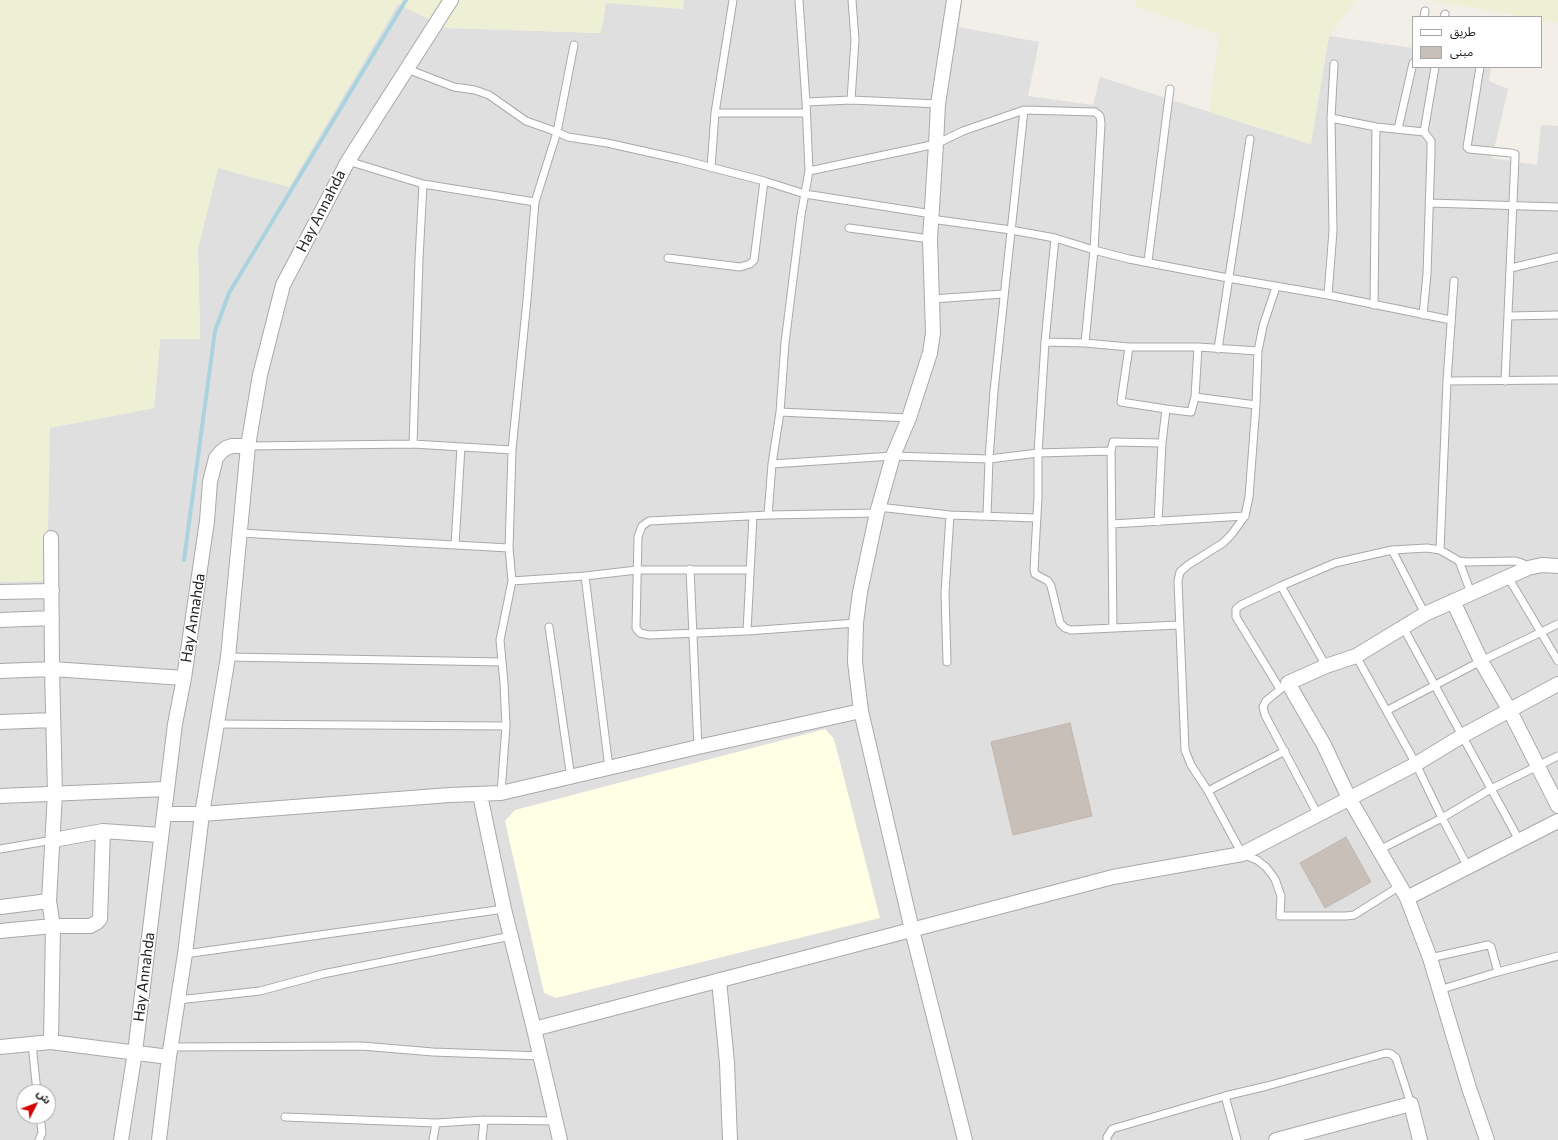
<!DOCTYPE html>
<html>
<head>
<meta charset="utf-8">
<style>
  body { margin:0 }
  #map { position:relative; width:1558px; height:1140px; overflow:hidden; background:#f2efe9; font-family:Commissioner,"Noto Sans Arabic",sans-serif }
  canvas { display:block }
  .legend { position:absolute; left:1412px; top:16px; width:130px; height:52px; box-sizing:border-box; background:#fff; border:1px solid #a7a7a7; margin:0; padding:5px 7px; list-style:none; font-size:12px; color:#222 }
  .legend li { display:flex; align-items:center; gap:8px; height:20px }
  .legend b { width:20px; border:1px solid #a7a7a7 }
  .north { position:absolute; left:16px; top:1084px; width:40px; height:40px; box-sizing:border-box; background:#fff; border:1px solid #a7a7a7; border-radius:50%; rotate:48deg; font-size:11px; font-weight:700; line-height:16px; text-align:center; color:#222 }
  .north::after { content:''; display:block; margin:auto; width:14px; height:18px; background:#d40000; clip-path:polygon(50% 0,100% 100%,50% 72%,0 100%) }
</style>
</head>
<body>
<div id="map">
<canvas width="1558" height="1140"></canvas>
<ul class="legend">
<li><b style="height:5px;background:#fff"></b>طريق</li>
<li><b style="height:11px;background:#c7bfb8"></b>مبنى</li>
</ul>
<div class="north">ش</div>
</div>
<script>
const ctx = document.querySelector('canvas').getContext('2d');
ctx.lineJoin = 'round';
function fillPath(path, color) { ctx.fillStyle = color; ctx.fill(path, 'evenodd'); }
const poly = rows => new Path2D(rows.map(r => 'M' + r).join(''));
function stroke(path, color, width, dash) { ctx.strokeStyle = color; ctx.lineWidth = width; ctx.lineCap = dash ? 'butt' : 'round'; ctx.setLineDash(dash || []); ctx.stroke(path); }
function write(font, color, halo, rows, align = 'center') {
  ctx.font = font + ' Commissioner,sans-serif'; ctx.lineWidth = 3; ctx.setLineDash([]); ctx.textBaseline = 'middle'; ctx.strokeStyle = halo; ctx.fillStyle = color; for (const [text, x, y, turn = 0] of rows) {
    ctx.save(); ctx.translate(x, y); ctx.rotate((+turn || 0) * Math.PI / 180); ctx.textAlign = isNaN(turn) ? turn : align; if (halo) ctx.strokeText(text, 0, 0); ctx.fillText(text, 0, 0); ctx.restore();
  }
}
fillPath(poly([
  [684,0,962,0,959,27,1039,42,1028,96,1093,105,1100,77,1310,144,1329,36,1413,48,1413,67,1491,67,1489,81,1508,89,1492,158,1537,165,1541,125,1558,126,1558,1140,0,1140,0,582,47,580,49,428,154,408,160,339,200,339,198,248,218,168,289,187,398,4,447,28,601,33,606,2,682,9],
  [24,1092,48,1092,48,1116,24,1116]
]), '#e0dfdf');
fillPath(poly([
  [825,729,834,739,880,918,556,998,544,993,505,821,515,810]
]), '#ffffe5');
fillPath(poly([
  [0,0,684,0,683,9,606,3,601,33,447,28,398,4,289,187,218,168,198,248,200,339,160,339,154,408,50,428,47,581,0,582],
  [1136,0,1356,0,1329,36,1311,144,1209,112,1219,35,1135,6],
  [1428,0,1558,0,1558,23,1541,20,1541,17,1526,17]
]), '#eef0d5');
stroke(poly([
  [184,560,215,331,229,293,406,0]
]), '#aad3df', 4);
const building = poly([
  [1070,723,1092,816,1013,835,991,742,1070,723],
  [1346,837,1371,882,1325,908,1300,863,1346,837]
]);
fillPath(building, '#c7bfb8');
stroke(building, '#c4b6ab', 1);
const lane = poly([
  [799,0,806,102],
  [1424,17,1425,11],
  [1444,17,1445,14],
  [1480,67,1467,147,1469,149,1511,153,1515,154,1515,157,1505,381],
  [407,69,454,87,475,90,489,95,526,121,557,132,568,137,607,143,679,159,764,181,805,194,932,214],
  [851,100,855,40,852,0],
  [715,113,806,113],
  [1331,118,1376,127,1424,132],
  [1398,129,1413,63],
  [348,161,423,184,535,202],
  [711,168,715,113,733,0],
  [809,171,936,144,963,131,1024,110,1095,112,1100,116,1101,124,1094,250,1085,343,1045,342],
  [1430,203,1558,207],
  [931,219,1011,230,1055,238,1094,250,1129,259,1228,278,1328,295,1451,320],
  [849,228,930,239],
  [1055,238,1045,342,1038,453,1038,497,1034,570,1035,574,1048,581,1051,586,1060,623,1065,628,1071,630,1179,625],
  [668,258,740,267,750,264,754,260,764,181],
  [1148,261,1170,89],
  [1511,268,1558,257],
  [1276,287,1263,326,1258,351,1256,405,1249,497,1245,516,1231,535,1223,543,1188,565,1180,572,1178,581,1185,750,1191,765,1208,791,1242,854,1257,860,1266,867,1275,879,1281,896,1280,916,1346,916,1354,915,1400,886],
  [1328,295,1333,231,1331,118,1334,64],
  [933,299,1003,294],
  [1374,305,1376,127],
  [1423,315,1427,274,1431,152,1431,141,1424,132,1435,67],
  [1508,316,1558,315],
  [1085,343,1129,347,1198,347,1258,351],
  [1129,347,1121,402,1166,409],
  [1218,349,1250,139],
  [1447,381,1454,281],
  [1195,397,1198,347],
  [780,412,909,418],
  [1162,443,1166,409,1191,412,1195,397,1256,405],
  [413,444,419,259,423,184],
  [248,446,413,444,512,450,509,548,512,581,500,640,504,683,506,726,501,793],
  [512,450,527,300,535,202,557,132,574,45],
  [1111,451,1113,442,1162,443,1158,522],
  [772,464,893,456,989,459,1038,453,1111,451,1113,628],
  [878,507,950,515,1036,518],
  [877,513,768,515,772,464,780,412,785,343,801,215,809,171,806,102,851,100,938,104],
  [768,515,649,521,642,526,638,537,636,628,640,633,649,635,747,631,856,623],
  [987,516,989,459,994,391,1024,110],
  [1112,524,1245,516],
  [240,533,509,548],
  [455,545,461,447],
  [1392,550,1425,614],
  [1440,550,1447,381,1558,380],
  [1459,561,1471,593],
  [690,569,698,747],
  [585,576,609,768],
  [1508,577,1558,661],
  [512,581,585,576,637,570,750,570],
  [549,627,571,778],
  [1403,627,1519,840],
  [747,631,753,516],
  [1356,656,1416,764,1442,818,1468,867],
  [228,657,502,662],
  [947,662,945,593,950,515],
  [1326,666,1281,586,1335,563,1392,550,1427,548,1440,550,1459,561,1467,562,1515,561,1522,563,1528,568],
  [1288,683,1266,701,1263,707,1265,715,1318,815],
  [1280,689,1236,617,1236,609,1241,605,1281,586],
  [1388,710,1481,661,1558,624],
  [216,724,506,726],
  [1208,791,1285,751],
  [0,849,53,840],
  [1379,850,1442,818,1491,789,1558,756],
  [185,954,504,909],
  [1430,958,1488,945,1491,947,1498,972],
  [1439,990,1498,972,1558,956],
  [178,1000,260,991,323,974,511,936],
  [32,1044,37,1092],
  [171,1047,362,1046,433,1052,541,1056],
  [1225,1096,1237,1140],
  [285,1117,436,1123,484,1120,556,1121],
  [39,1140,42,1133,40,1116],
  [433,1140,436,1123],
  [482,1140,484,1120],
  [1107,1140,1107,1137,1112,1129,1225,1096,1267,1086,1386,1053,1391,1054,1396,1058,1411,1104]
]);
const street = poly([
  [954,0,938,104,936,144,930,239,933,333,930,353,909,418,893,456,877,513,860,592,856,623,855,662,861,711,912,930,965,1140],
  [0,592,52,591],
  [1453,601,1481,661,1510,711,1558,806],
  [0,620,52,618],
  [0,671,52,669,184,678],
  [0,722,53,720],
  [480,795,504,909,534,1029,560,1140],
  [0,796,166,789],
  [165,814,202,814,450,795,501,793,698,747,861,711],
  [53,840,103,831,160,835],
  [1407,898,1558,821],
  [0,907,49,901],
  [0,931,53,926,90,926,96,923,100,919,103,831],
  [719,980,727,1063,730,1140],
  [534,1029,1113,877,1242,854,1416,764,1462,736,1558,684],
  [51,1042,53,926,49,901,55,793,52,669,51,538],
  [0,1047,51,1042,169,1057],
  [121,1140,135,1052,175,724,184,678,207,521,210,482,216,458,221,452,226,448,232,446,248,446],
  [159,1140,169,1057,185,954,202,814,228,657,248,446,260,375,283,285,348,161,451,0],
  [1276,1140,1411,1104,1420,1140],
  [1487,1140,1469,1088,1430,958,1407,898,1349,798,1324,745,1288,683,1326,666,1356,656,1425,614,1528,568,1542,565,1558,566]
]);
stroke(lane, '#a9a9a9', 9);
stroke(street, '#a9a9a9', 16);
stroke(lane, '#fff', 7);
stroke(street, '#fff', 14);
write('15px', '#222', '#fff', [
  ["Hay Annahda",321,211,-63],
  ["Hay Annahda",193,618,-81],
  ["Hay Annahda",144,977,-83]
]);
</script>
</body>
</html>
